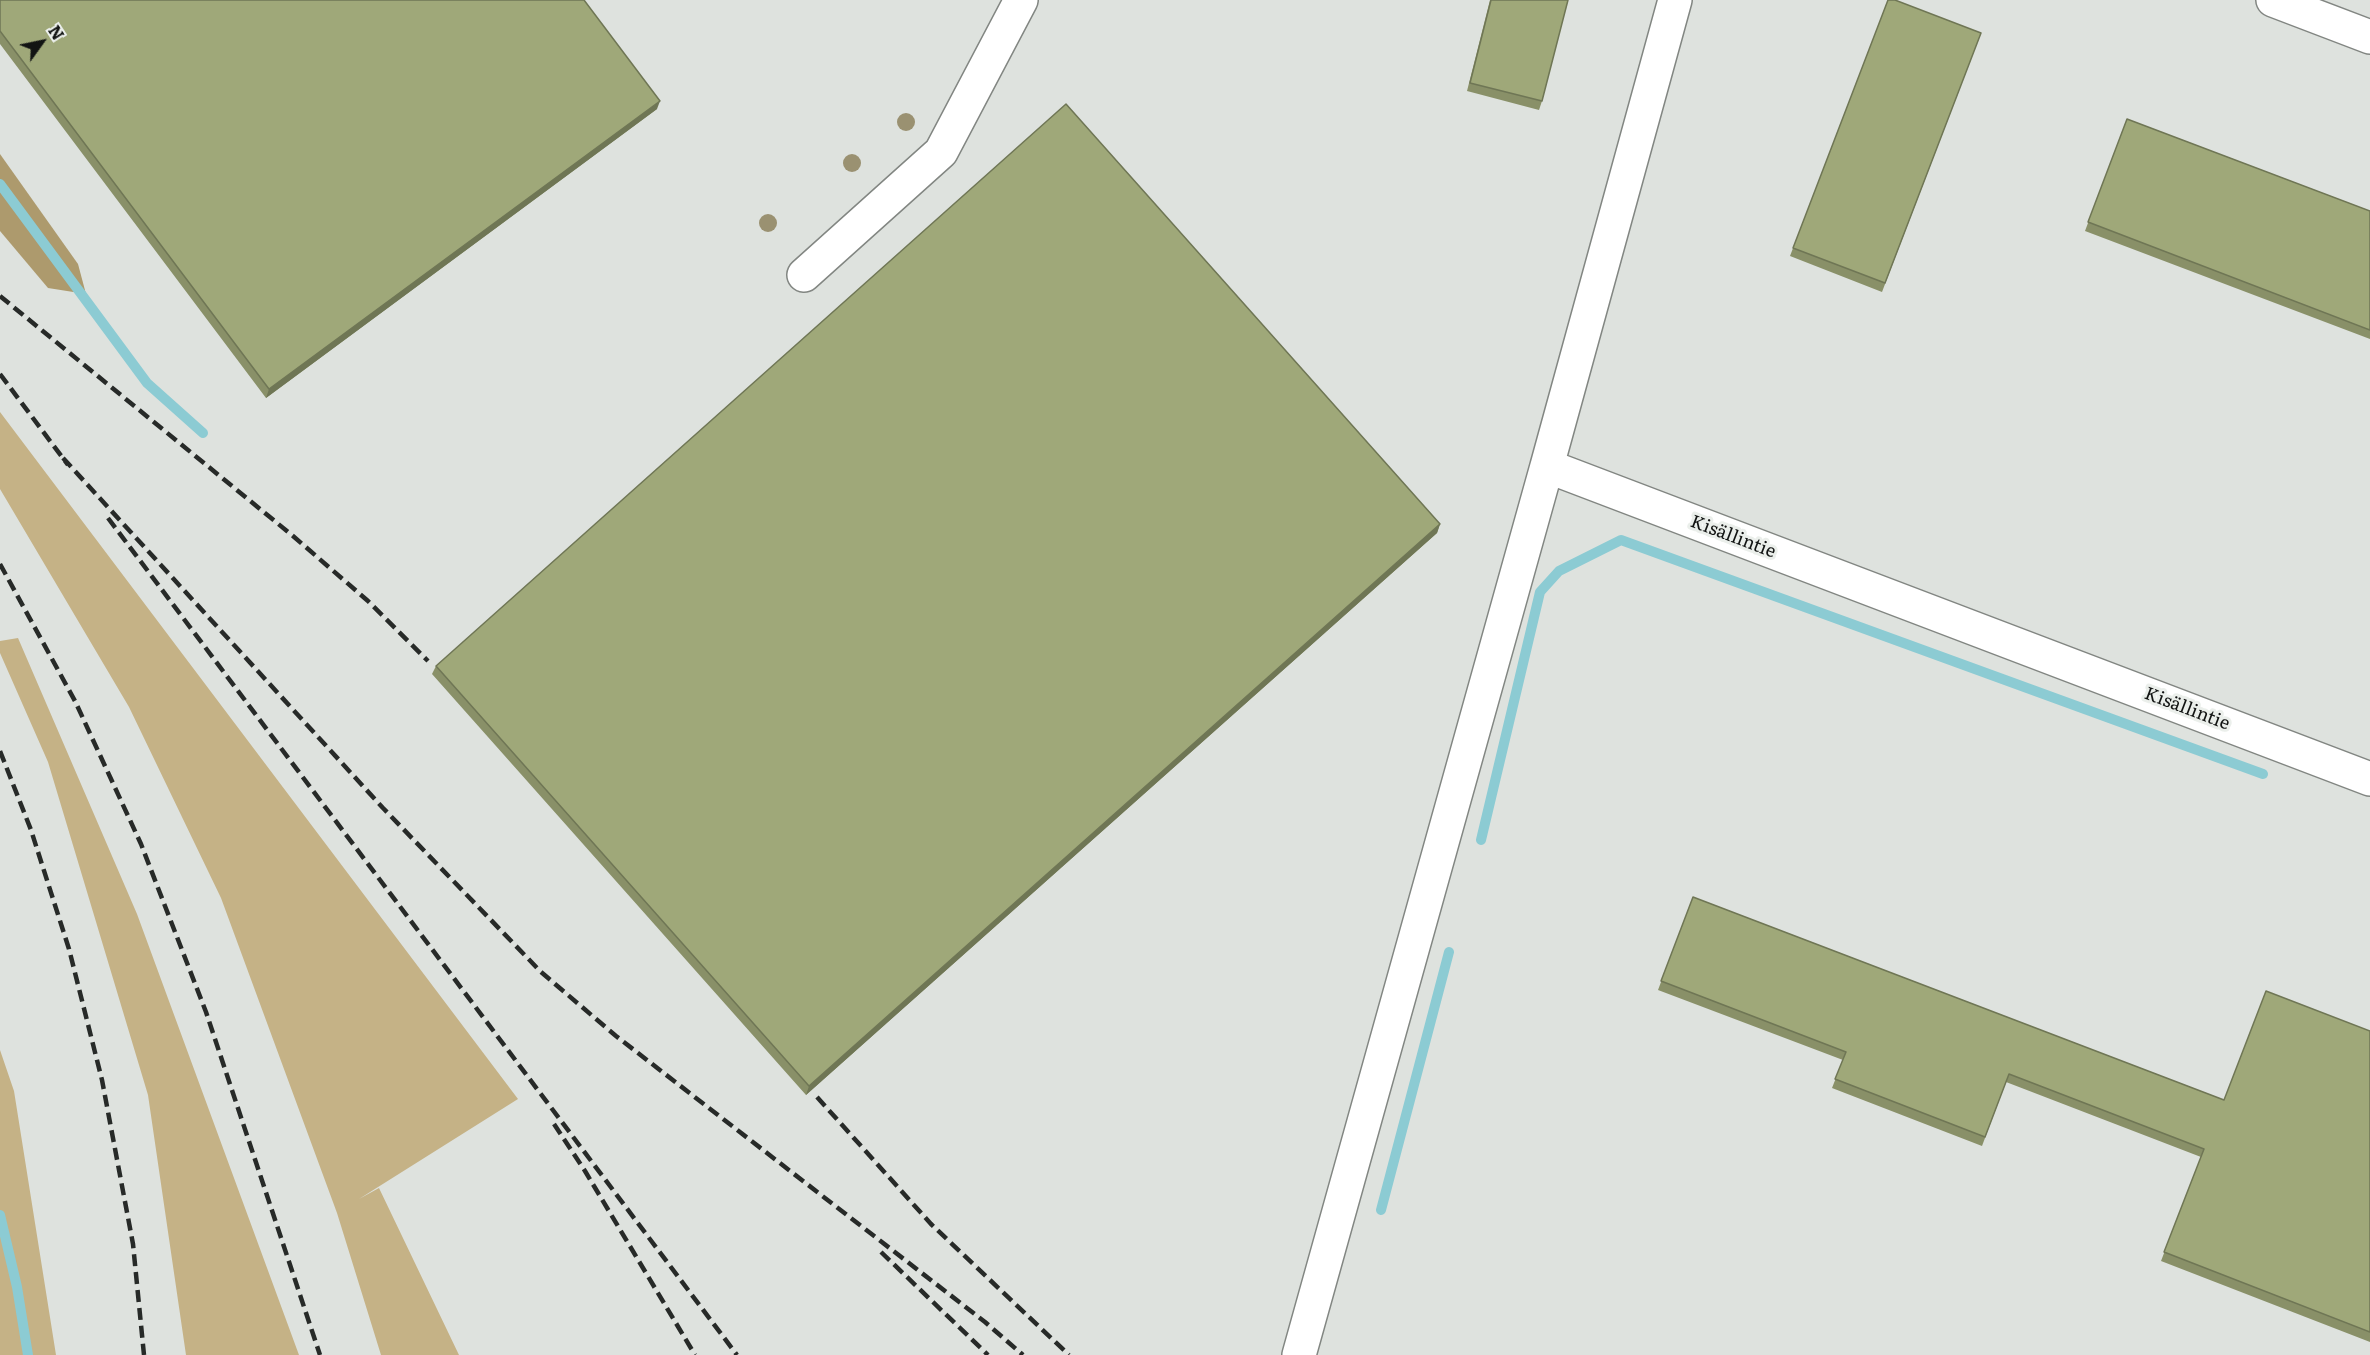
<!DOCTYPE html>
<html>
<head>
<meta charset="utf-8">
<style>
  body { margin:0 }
  #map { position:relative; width:2370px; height:1355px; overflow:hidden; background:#dee2de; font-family:Literata,serif }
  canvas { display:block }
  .north { position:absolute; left:12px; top:12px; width:60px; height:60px; -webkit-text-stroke:4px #ebefeb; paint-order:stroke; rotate:57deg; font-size:16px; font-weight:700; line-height:24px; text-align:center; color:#121413 }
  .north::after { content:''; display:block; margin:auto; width:21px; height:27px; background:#121413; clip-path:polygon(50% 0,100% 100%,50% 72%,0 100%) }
</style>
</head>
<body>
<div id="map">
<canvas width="2370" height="1355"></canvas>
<div class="north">N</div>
</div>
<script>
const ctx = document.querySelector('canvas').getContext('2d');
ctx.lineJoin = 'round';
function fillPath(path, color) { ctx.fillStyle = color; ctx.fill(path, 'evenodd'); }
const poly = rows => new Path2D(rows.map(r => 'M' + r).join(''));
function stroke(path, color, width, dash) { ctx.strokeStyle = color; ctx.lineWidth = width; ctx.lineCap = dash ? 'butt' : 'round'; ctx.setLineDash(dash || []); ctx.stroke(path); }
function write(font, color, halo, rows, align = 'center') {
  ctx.font = font + ' Literata,serif'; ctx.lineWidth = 6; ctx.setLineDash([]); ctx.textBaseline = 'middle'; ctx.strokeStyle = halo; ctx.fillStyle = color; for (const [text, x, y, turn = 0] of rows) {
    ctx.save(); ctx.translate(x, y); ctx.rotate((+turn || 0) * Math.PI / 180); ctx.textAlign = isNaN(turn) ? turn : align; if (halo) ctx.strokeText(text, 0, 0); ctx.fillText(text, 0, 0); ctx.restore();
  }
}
fillPath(poly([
  [0,412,518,1099,359,1199,379,1188,459,1355,381,1355,337,1213,221,898,129,707,0,489],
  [18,638,137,914,299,1355,186,1355,148,1095,48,762,0,653,0,641],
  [0,1050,14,1091,56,1355,0,1355]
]), '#c5b286');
fillPath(poly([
  [0,154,78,264,86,294,48,288,0,231]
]), '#ad9a6d');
stroke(poly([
  [0,184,147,383,203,433],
  [1481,840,1540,592,1559,571,1621,540,2263,774],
  [1381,1210,1449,952],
  [0,1215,17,1287,28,1355]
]), '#8ccbd3', 10);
const minor = poly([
  [1675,0,1547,466,2370,779],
  [2273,0,2370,37],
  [804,275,941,152,1021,0],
  [1299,1355,1547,466]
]);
stroke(minor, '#828682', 36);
stroke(minor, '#fff', 33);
stroke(poly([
  [0,296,293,536,368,601,428,661],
  [0,374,68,465],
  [63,458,383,808,541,972,616,1036,985,1322,1023,1355],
  [108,518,737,1355],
  [0,564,75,701,141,844,206,1012,320,1355],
  [0,751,31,830,69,949,102,1080,133,1244,144,1355],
  [817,1097,931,1224,1069,1355],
  [554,1124,585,1171,695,1355],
  [881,1252,988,1355]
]), '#272a28', 4.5, [12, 6]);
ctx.fillStyle = '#9a9171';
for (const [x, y] of [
  [906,122],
  [852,163],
  [768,223]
]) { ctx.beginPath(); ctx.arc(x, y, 9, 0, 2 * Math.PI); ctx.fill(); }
fillPath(poly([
  [0,0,657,109,266,398,0,44],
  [1490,0,1568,0,1542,101,1539,110,1467,91],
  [1888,0,1981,33,1882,292,1790,256],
  [2127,119,2370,211,2370,339,2085,231],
  [1440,524,1437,533,806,1095,432,674,436,666],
  [1693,897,2224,1100,2370,1031,2370,1342,2161,1261,2201,1157,2006,1082,1982,1146,1832,1088,1843,1060,1658,990]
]), '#899068');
fillPath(poly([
  [660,101,657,109,266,398,269,389],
  [1440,524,1437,533,806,1095,809,1086]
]), '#6f7655');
const building = poly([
  [0,0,584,0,660,101,269,389,0,31,0,0],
  [1491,0,1568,0,1542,101,1470,83,1491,0],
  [1888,0,1895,0,1981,33,1885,283,1793,248,1888,0],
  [1066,104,1440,524,809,1086,436,666,1066,104],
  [2127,119,2370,211,2370,330,2088,222,2127,119],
  [1693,897,2224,1100,2266,991,2370,1031,2370,1332,2164,1252,2204,1149,2009,1074,1985,1137,1835,1079,1846,1052,1661,981,1693,897]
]);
fillPath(building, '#9fa879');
stroke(building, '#6f7655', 1.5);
write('18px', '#121413', '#ebefeb', [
  ["Kisällintie",1733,537,21],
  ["Kisällintie",2187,709,21]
]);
</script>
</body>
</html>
